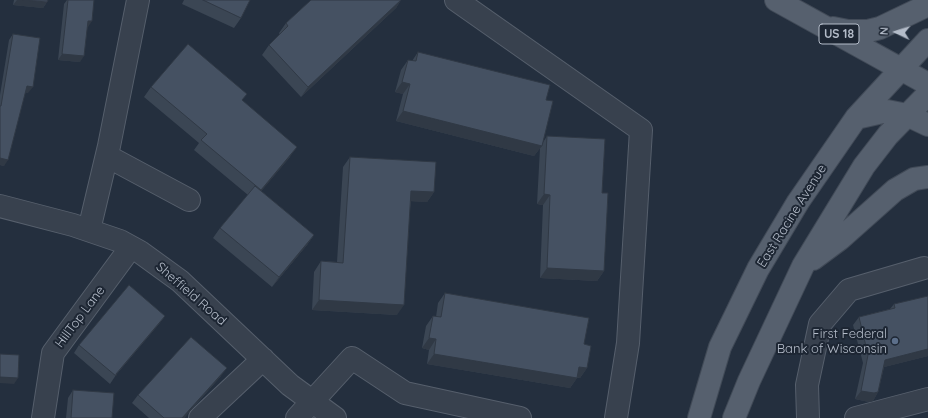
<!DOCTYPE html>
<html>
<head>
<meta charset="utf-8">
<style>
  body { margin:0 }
  #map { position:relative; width:928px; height:418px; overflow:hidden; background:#242f3e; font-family:Quicksand,sans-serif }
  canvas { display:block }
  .north { position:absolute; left:876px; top:12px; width:40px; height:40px; -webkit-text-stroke:3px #1d2633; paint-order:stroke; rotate:274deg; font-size:11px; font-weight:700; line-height:16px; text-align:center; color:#b4bcc9 }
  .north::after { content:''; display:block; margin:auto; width:14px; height:18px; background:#b4bcc9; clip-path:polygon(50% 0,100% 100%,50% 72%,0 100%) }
</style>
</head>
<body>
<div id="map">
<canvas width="928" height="418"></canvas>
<div class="north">N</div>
</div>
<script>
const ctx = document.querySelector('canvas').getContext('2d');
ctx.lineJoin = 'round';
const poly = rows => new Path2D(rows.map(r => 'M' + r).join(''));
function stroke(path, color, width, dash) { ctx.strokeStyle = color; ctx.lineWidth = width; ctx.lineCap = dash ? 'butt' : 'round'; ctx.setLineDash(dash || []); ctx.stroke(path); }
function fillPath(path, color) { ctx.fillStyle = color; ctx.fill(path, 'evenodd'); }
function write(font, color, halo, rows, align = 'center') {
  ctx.font = font + ' Quicksand,sans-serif'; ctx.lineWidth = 4; ctx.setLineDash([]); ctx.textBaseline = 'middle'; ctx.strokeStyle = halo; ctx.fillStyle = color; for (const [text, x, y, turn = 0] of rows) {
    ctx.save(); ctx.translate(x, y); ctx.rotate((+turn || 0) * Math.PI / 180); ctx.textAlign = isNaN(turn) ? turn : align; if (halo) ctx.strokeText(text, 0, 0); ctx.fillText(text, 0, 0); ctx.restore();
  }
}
const minor = poly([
  [456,0,641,130,628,343,616,418],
  [107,156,189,200],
  [0,206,73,225,120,241,140,252,180,281,290,385,335,418],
  [89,230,109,146,138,0],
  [43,418,53,353,131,247],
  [200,418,263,359],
  [297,418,352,358,405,393,520,418],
  [808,418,807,385,820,324,849,290,924,268],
  [856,418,928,399]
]);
const major = poly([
  [776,0,928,84],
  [833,28,848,31,868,31,880,28,928,5],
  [856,118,887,111,907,115,928,125],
  [813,259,840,239,895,190,914,179,928,177],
  [699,418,720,347,758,269,798,202,856,118,928,40],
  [734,418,749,381,803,266,864,166,888,135,928,94]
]);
stroke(minor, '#565f6c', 24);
stroke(major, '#414a57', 24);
stroke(minor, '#38414e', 22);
stroke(major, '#56606e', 22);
fillPath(poly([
  [14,0,48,0,47,2,43,8,13,5],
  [67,0,90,0,88,27,87,27,80,62,58,60,64,4],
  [184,0,250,0,241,18,234,28,182,4],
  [311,0,401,0,396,8,301,97,262,55,269,45,280,35,279,33,286,23],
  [13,34,28,93,25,92,4,166,0,165,0,95,9,40],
  [418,52,546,100,542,144,547,136,602,193,604,271,597,281,540,278,543,205,537,204,540,148,534,156,396,121,403,94,395,92,401,70,408,60,412,61],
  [151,87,242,101,290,157,261,191,314,235,307,245,272,287,213,238,220,228,248,195,194,150,199,143,144,97],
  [350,157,434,192,427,202,411,201,397,315,312,310,314,272,321,261,337,262,343,167],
  [445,293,584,344,587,368,580,378,577,378,570,388,427,364,429,350,422,348,426,326,433,316,436,317,438,303],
  [894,304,928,356,884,367,878,392,873,401,869,402,855,399,863,363,853,325,859,317,890,309],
  [165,316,159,324,116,375,110,384,74,353,79,345],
  [221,376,184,418,149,418,132,403,138,395],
  [73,390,112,418,66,418,68,398]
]), '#3b4654');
fillPath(poly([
  [17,0,23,0,47,2,43,8,13,5],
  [401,0,396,8,301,97,308,87],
  [88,21,92,21,88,27,84,26],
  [62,54,84,56,80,62,58,60],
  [402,82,410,84,403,94,395,92],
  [27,86,33,87,28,93,22,92],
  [403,111,542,146,534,156,396,121],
  [297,147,290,157,254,200,261,190],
  [0,158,8,160,4,166,0,165],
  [411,191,434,192,427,202,404,201],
  [544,194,550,195,543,205,537,204],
  [314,235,307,245,272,287,279,277],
  [547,268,604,271,597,281,540,278],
  [319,300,404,305,397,315,312,310],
  [165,316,159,324,115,376,115,375],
  [429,338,436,339,429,350,422,348],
  [928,349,928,356,880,368,885,360],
  [434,354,577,378,570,388,427,364],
  [579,367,587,368,580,378,572,377],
  [227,368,221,376,184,418,182,418],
  [0,377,18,378,14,384,0,383],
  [861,391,878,392,873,401,869,402,855,399]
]), '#303945');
const building = poly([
  [23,0,48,0,47,2,23,0],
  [68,0,94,0,92,21,88,21,84,56,62,54,68,0],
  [203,0,250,0,241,18,203,0],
  [311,0,401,0,308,87,269,45,288,26,286,23,311,0],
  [13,34,40,38,33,87,27,86,8,160,0,158,0,106,1,106,13,34],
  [188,44,247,94,242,100,297,147,261,190,201,140,207,134,151,87,188,44],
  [418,52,550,85,546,100,553,101,542,146,403,111,410,84,402,82,408,60,416,61,418,52],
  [547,136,605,139,602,193,608,193,604,271,547,268,550,195,544,194,547,136],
  [350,157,436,162,434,192,411,191,404,305,319,300,321,261,343,263,350,157],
  [255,186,314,235,279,277,220,228,255,186],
  [129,285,165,316,116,374,116,376,79,345,129,285],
  [445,293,589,318,584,344,591,346,587,368,579,367,577,378,434,354,436,339,429,338,433,316,441,317,445,293],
  [928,296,928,349,885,360,878,392,874,393,861,391,868,355,859,317,895,308,894,304,928,296],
  [191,337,227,368,182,418,164,418,138,395,191,337],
  [0,354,19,355,18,378,0,377,0,354],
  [73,390,114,393,112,418,71,418,73,390]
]);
fillPath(building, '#455162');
stroke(building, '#303945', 1);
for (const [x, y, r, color] of [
  [895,341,4,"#5c6f8a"]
]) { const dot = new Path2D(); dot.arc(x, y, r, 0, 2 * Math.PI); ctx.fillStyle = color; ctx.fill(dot); stroke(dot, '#1d2633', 1.5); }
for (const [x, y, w] of [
  [839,34,40]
]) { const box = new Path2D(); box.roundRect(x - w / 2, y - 10, w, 20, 3); ctx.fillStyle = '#1d2633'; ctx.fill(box); stroke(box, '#b4bcc9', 1); }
write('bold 12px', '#b4bcc9', null, [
  ["US 18",839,34]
]);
write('13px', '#b4bcc9', '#1d2633', [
  ["East Racine Avenue",792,216,-58],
  ["Sheffield Road",191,294,41],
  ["HillTop Lane",80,317,-53]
]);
write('13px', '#b4bcc9', '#1d2633', [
  ["First Federal",887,334],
  ["Bank of Wisconsin",887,349]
], 'right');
</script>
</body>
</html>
